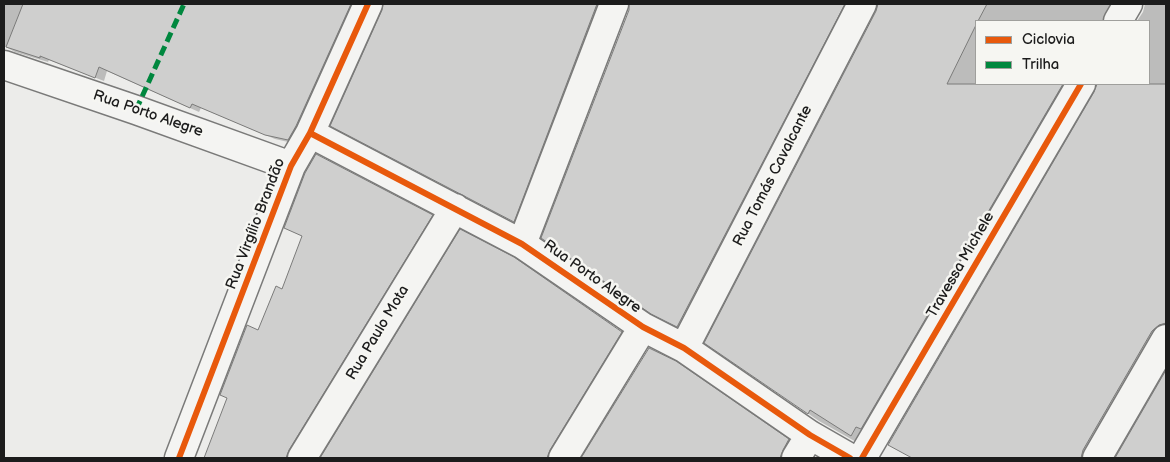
<!DOCTYPE html>
<html>
<head>
<meta charset="utf-8">
<style>
  body { margin:0 }
  #map { position:relative; width:1170px; height:462px; overflow:hidden; background:#ececea; font-family:"Balsamiq Sans",sans-serif }
  canvas { display:block }
  .frame { position:absolute; inset:0; border:5px solid #1c1c1c; pointer-events:none }
  .legend { position:absolute; left:975px; top:20px; width:175px; height:65px; box-sizing:border-box; background:#f6f6f2; border:1px solid #9f9f9c; margin:0; padding:6px 9px; list-style:none; font-size:15px; color:#1c1c1c }
  .legend li { display:flex; align-items:center; gap:10px; height:25px }
  .legend b { width:25px; border:1px solid #9f9f9c }
</style>
</head>
<body>
<div id="map">
<canvas width="1170" height="462"></canvas>
<div class="frame"></div>
<ul class="legend">
<li><b style="height:6px;background:#e8590c"></b>Ciclovia</li>
<li><b style="height:6px;background:#00873e"></b>Trilha</li>
</ul>
</div>
<script>
const ctx = document.querySelector('canvas').getContext('2d');
ctx.lineJoin = 'round';
function fillPath(path, color) { ctx.fillStyle = color; ctx.fill(path, 'evenodd'); }
const poly = rows => new Path2D(rows.map(r => 'M' + r).join(''));
function stroke(path, color, width, dash) { ctx.strokeStyle = color; ctx.lineWidth = width; ctx.lineCap = dash ? 'butt' : 'round'; ctx.setLineDash(dash || []); ctx.stroke(path); }
function write(font, color, halo, rows, align = 'center') {
  ctx.font = font + ' "Balsamiq Sans",sans-serif'; ctx.lineWidth = 5; ctx.setLineDash([]); ctx.textBaseline = 'middle'; ctx.strokeStyle = halo; ctx.fillStyle = color; for (const [text, x, y, turn = 0] of rows) {
    ctx.save(); ctx.translate(x, y); ctx.rotate((+turn || 0) * Math.PI / 180); ctx.textAlign = isNaN(turn) ? turn : align; if (halo) ctx.strokeText(text, 0, 0); ctx.fillText(text, 0, 0); ctx.restore();
  }
}
fillPath(poly([
  [4,4,362,4,297,144,275,139,201,108,199,112,107,71,104,81,49,60,48,62,15,52,4,46],
  [385,4,608,4,523,226,340,130],
  [630,4,856,4,686,331,661,318],
  [879,4,1122,4,1112,21,976,21,976,84,1074,84,858,443,819,421,706,343,877,12],
  [1145,4,1166,4,1166,331,1091,458,914,458,890,444,1096,92,1098,84,1149,84,1149,21,1137,21,1143,12],
  [432,216,440,220,296,458,206,458,228,398,258,331,283,290,303,236,285,228],
  [461,231,522,264,629,337,557,458,322,458],
  [649,349,684,368,797,445,790,458,583,458],
  [1166,372,1166,458,1116,458]
]), '#0003');
const building = poly([
  [23,4,351,4,296,126,288,140,265,135,192,104,190,108,99,67,95,78,40,56,40,58,6,47,23,4],
  [383,4,597,4,514,222,330,126,382,10,383,4],
  [629,4,845,4,677,327,651,314,541,238,629,10,629,4],
  [878,4,987,4,978,21,976,21,976,25,947,84,1063,84,861,429,856,427,851,436,810,410,808,414,704,343,876,11,878,4],
  [1097,84,1166,84,1166,323,1159,325,1152,331,1083,450,1081,458,912,458,888,445,1094,92,1097,84],
  [316,154,433,215,289,450,286,458,204,458,227,398,220,395,247,325,258,330,276,286,282,289,302,236,284,228,305,173,316,154],
  [460,229,514,257,622,332,550,450,547,458,320,458,460,229],
  [649,348,676,361,789,439,783,450,780,458,581,458,649,348],
  [1166,370,1166,458,1115,458,1166,370]
]);
fillPath(building, '#cfcfce');
stroke(building, '#7a7a79', 1);
const street = poly([
  [1118,21,1128,4],
  [4,65,136,110,291,166],
  [310,133,522,244,643,327,684,348,810,435,850,458],
  [522,244,614,4],
  [684,348,862,4],
  [179,458,291,166,310,133,368,4],
  [302,458,455,208],
  [563,458,643,327],
  [796,458,810,435],
  [862,458,1081,84],
  [1097,458,1166,339]
]);
stroke(street, '#7a7a79', 31);
stroke(street, '#f4f4f2', 28);
stroke(poly([
  [136,110,184,4]
]), '#00873e', 5, [10, 5]);
stroke(poly([
  [310,133,522,244,643,327,684,348,810,435,850,458],
  [179,458,291,166,310,133,368,4],
  [862,458,1081,84]
]), '#e8590c', 6);
write('15px', '#1c1c1c', '#f6f6f2', [
  ["Rua Porto Alegre",148,114,19],
  ["Rua Tomás Cavalcante",773,176,-63],
  ["Rua Virgílio Brandão",256,224,-69],
  ["Travessa Michele",961,265,-60],
  ["Rua Porto Alegre",592,277,35],
  ["Rua Paulo Mota",378,333,-59]
]);
</script>
</body>
</html>
